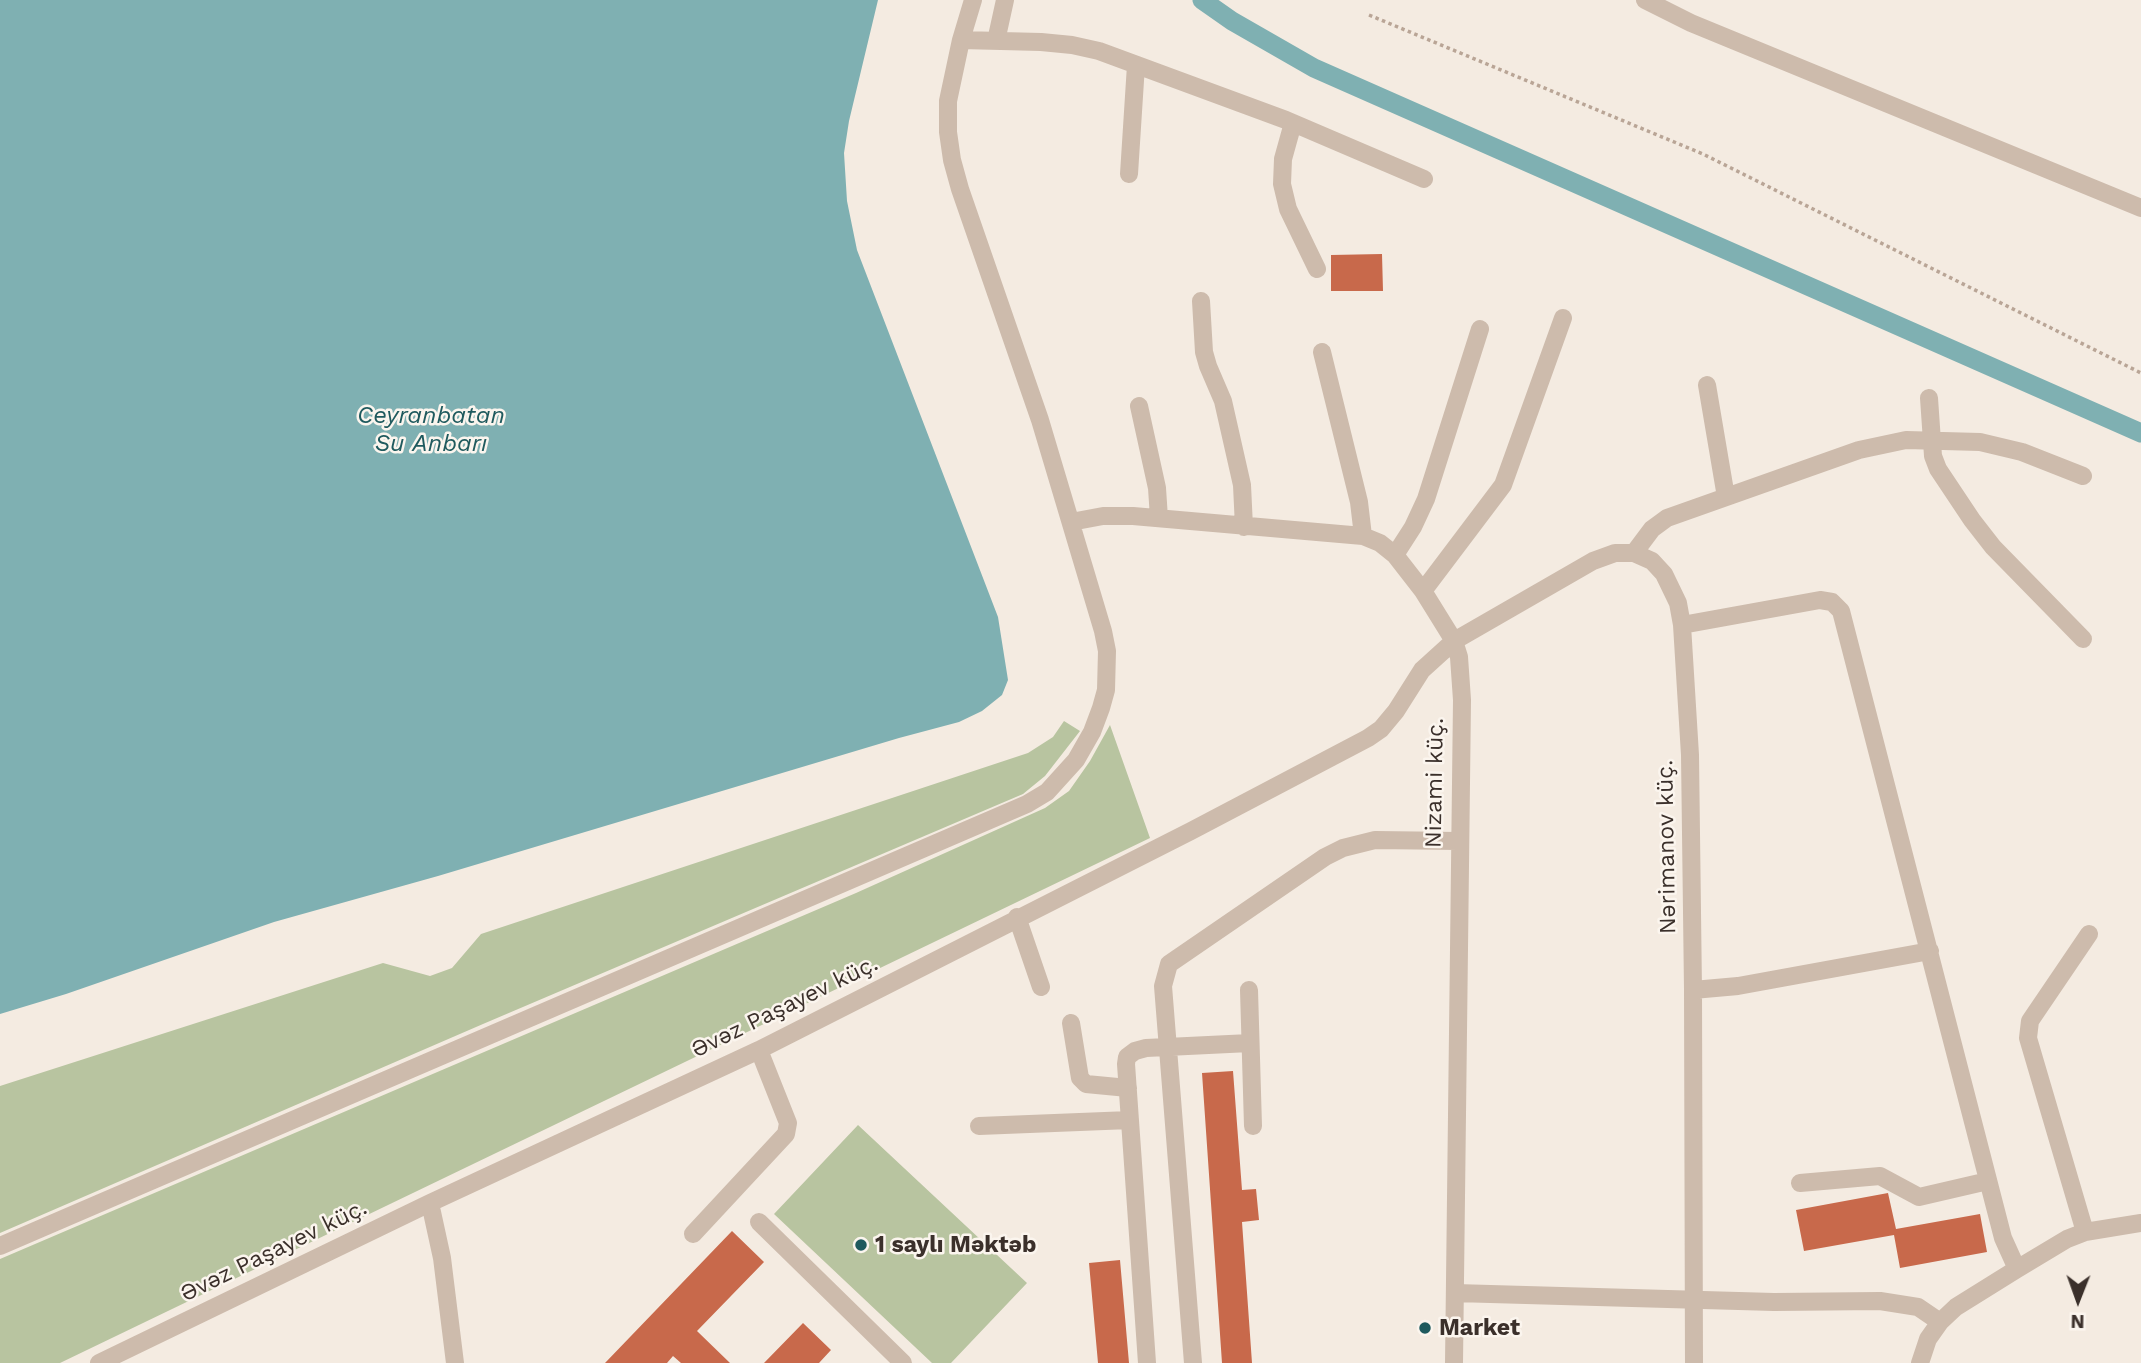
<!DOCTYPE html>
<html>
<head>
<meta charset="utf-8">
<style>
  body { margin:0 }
  #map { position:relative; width:2141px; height:1363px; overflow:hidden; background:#f4ebe1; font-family:"Work Sans",sans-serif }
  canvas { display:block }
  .north { position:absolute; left:2043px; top:1265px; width:70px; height:70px; -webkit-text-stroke:5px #fbf5ee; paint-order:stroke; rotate:181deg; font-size:19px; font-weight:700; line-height:28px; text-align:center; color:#3b302b }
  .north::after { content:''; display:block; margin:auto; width:24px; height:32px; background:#3b302b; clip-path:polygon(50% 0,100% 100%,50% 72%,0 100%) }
</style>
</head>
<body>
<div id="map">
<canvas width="2141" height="1363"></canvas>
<div class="north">N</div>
</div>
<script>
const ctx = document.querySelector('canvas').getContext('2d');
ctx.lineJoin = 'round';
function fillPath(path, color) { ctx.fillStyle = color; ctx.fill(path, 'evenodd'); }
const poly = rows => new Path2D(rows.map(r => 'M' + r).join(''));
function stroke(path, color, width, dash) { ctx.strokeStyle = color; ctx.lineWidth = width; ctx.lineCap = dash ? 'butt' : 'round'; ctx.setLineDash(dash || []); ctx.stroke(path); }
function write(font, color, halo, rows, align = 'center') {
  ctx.font = font + ' "Work Sans",sans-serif'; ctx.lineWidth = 5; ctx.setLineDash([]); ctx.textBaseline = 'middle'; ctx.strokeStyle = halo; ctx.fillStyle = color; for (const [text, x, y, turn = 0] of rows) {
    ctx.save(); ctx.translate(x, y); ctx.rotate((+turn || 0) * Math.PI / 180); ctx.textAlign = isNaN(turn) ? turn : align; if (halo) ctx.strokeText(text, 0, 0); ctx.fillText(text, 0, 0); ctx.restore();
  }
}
fillPath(poly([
  [1064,721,1080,731,1045,776,1023,794,483,1024,0,1233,0,1086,383,963,430,976,452,968,481,934,1028,753,1053,737],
  [1110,725,1150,838,60,1363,0,1363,0,1259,856,893,1045,808,1069,791,1090,761],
  [858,1125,1027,1283,951,1363,932,1363,774,1214]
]), '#b8c4a0');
fillPath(poly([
  [0,0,878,0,849,121,844,153,847,201,857,250,998,617,1008,680,1002,695,982,711,959,722,899,738,438,876,274,922,66,994,0,1014]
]), '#7fb0b2');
stroke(poly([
  [1202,0,1232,21,1314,68,2141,433]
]), '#7fb0b2', 19);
fillPath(poly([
  [1382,254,1383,291,1331,291,1331,255],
  [1233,1071,1242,1190,1256,1189,1259,1220,1242,1222,1252,1363,1222,1363,1202,1073],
  [1888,1193,1896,1229,1980,1214,1987,1252,1900,1268,1894,1235,1804,1251,1796,1210],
  [732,1231,764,1262,697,1331,730,1363,681,1363,673,1356,667,1363,605,1363],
  [1120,1260,1129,1363,1098,1363,1089,1263],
  [803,1323,831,1350,819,1363,764,1363]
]), '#c8694b');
stroke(poly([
  [1369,15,1703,154,2141,373]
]), '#b9a596', 3.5, [3.5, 3.5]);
stroke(poly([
  [1645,0,1691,23,2141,208],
  [961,40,1041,42,1072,45,1099,51,1286,120,1424,179],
  [996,41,1005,0],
  [1293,123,1283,159,1282,184,1288,209,1317,269],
  [1129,174,1136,65],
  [1201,301,1204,352,1208,366,1223,401,1242,485,1244,527],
  [1322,352,1359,502,1363,536],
  [1707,385,1726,497],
  [1929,398,1933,456,1938,469,1972,520,1993,547,2083,639],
  [1139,406,1157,488,1159,518],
  [1071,522,1103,516,1133,516,1363,536,1380,543,1395,555,1423,591,1454,641,1459,657,1462,700,1454,1363],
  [1634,553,1652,529,1667,518,1859,450,1906,440,1980,442,2022,452,2083,476],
  [1395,555,1413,527,1426,499,1480,329],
  [1423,591,1503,485,1563,318],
  [1682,625,1820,600,1832,602,1841,611,2003,1238,2017,1269],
  [1017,917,1041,987],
  [1249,990,1253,1126],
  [1693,990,1738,986,1930,951],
  [1071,1023,1080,1078,1086,1084,1128,1088],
  [979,1126,1130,1120],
  [1800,1183,1880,1176,1919,1197,1988,1181],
  [430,1203,442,1258,455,1363],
  [759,1222,903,1363],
  [2085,1232,2028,1038,2030,1021,2089,934],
  [693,1234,786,1134,788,1123,759,1050],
  [0,1246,1027,804,1047,792,1076,760,1092,732,1101,708,1106,690,1107,651,1103,631,1040,420,960,189,952,160,948,132,948,101,961,40,973,0],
  [1455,1293,1774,1302,1880,1301,1918,1307,1940,1322],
  [99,1363,430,1203,759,1050,1191,831,1368,738,1381,729,1396,711,1422,670,1454,641,1593,561,1615,553,1634,553,1652,561,1664,574,1678,603,1682,625,1690,755,1693,990,1694,1363],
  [1147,1363,1126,1064,1127,1057,1135,1051,1146,1048,1250,1043],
  [1193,1363,1163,986,1169,964,1325,857,1343,848,1375,840,1458,841],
  [1920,1363,1928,1339,1940,1322,1956,1307,2017,1269,2067,1239,2085,1232,2141,1223]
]), '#cdbbac', 18);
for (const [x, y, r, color] of [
  [861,1245,7,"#1f5a5e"],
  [1425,1328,7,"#1f5a5e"]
]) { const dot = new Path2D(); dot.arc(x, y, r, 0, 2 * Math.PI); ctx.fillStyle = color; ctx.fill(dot); stroke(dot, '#fbf5ee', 2.5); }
write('23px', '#3b302b', '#fbf5ee', [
  ["Nizami küç.",1435,783,-89],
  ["Nərimanov küç.",1667,847,-91],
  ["Əvəz Paşayev küç.",785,1007,-26],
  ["Əvəz Paşayev küç.",274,1251,-26]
]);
write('bold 23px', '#3b302b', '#fbf5ee', [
  ["1 saylı Məktəb",875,1245],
  ["Market",1439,1328]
], 'left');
write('italic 24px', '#1f5a5e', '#fbf5ee', [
  ["Ceyranbatan",431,416],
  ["Su Anbarı",431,444]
]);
</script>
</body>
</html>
